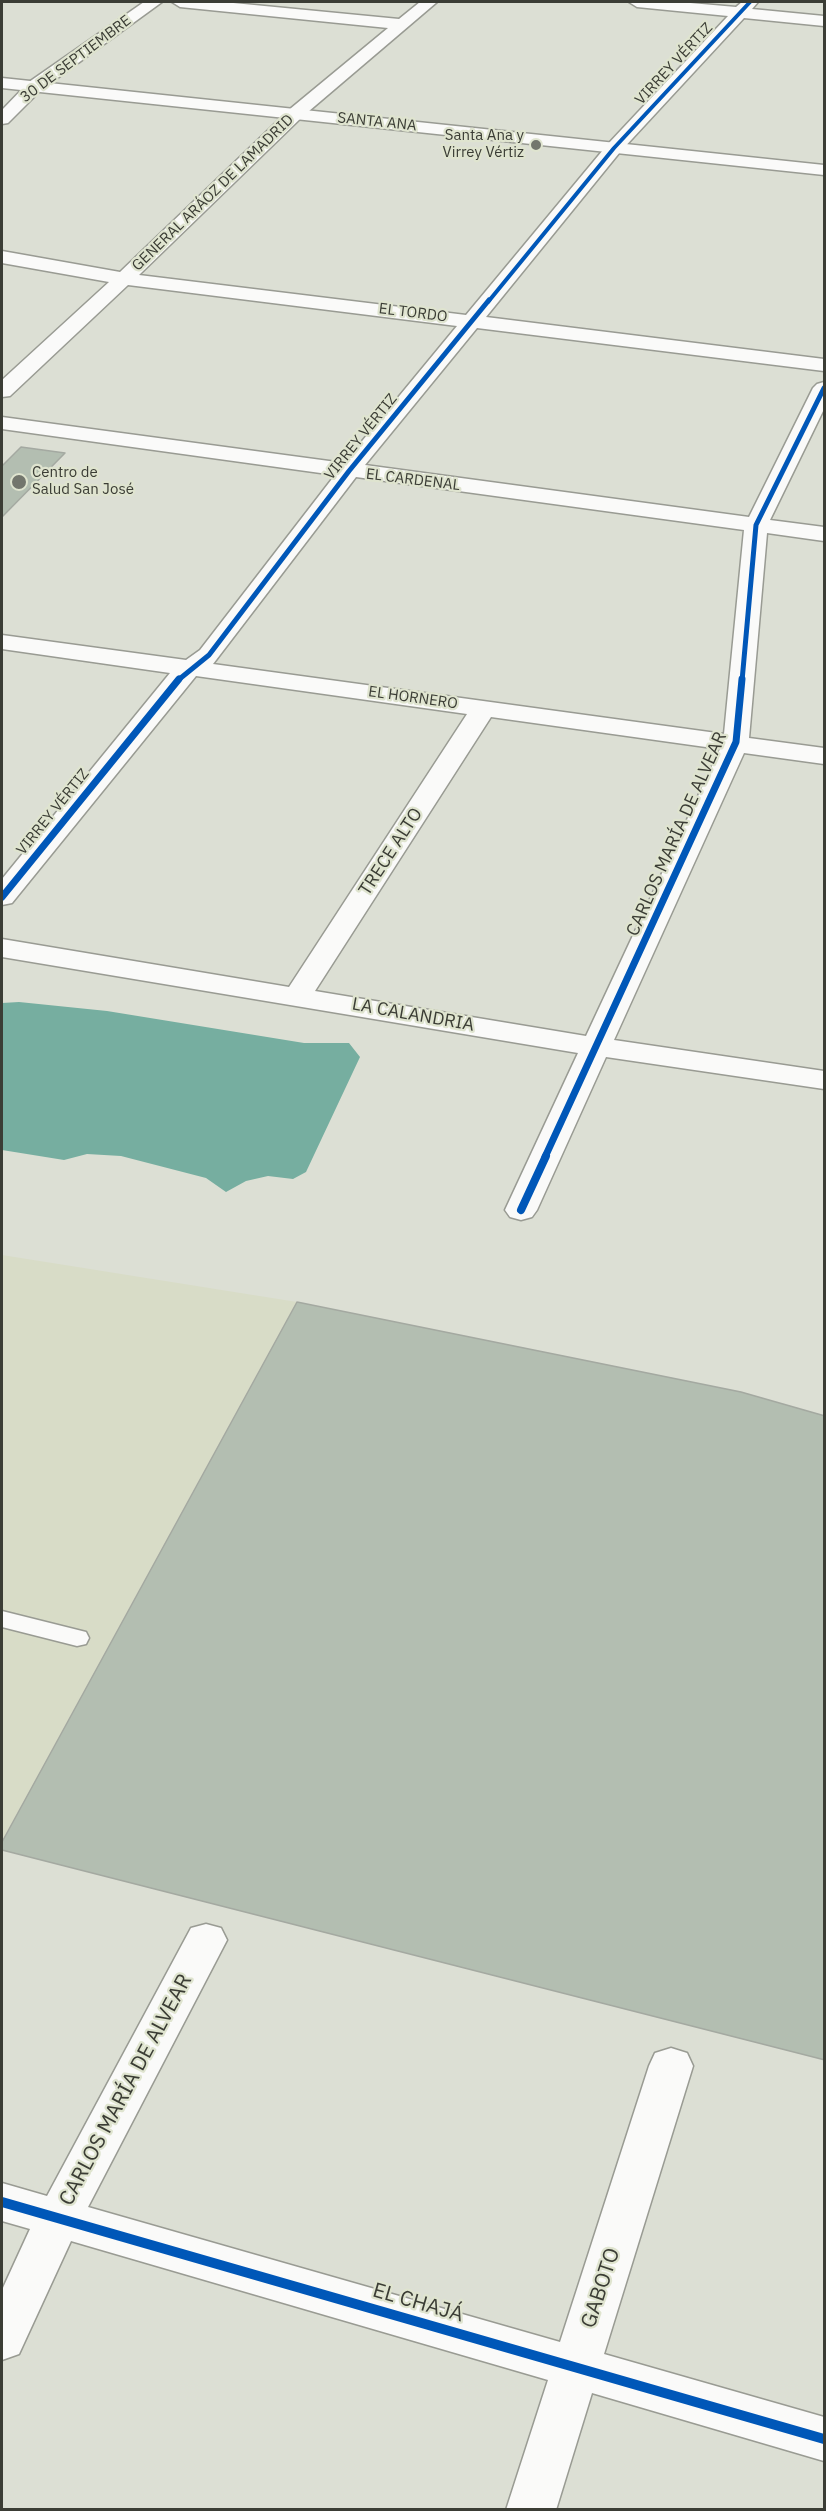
<!DOCTYPE html>
<html>
<head>
<meta charset="utf-8">
<style>
  body { margin:0 }
  #map { position:relative; width:826px; height:2511px; overflow:hidden; background:#dcdfd4; font-family:"IBM Plex Sans",sans-serif }
  canvas { display:block }
  .frame { position:absolute; inset:0; border:3px solid #3b3d35; pointer-events:none }
</style>
</head>
<body>
<div id="map">
<canvas width="826" height="2511"></canvas>
<div class="frame"></div>
</div>
<script>
const ctx = document.querySelector('canvas').getContext('2d');
ctx.lineJoin = 'round';
function fillPath(path, color) { ctx.fillStyle = color; ctx.fill(path, 'evenodd'); }
const poly = rows => new Path2D(rows.map(r => 'M' + r).join(''));
function stroke(path, color, width, dash) { ctx.strokeStyle = color; ctx.lineWidth = width; ctx.lineCap = dash ? 'butt' : 'round'; ctx.setLineDash(dash || []); ctx.stroke(path); }
function write(font, color, halo, rows, align = 'center') {
  ctx.font = font + ' "IBM Plex Sans",sans-serif'; ctx.lineWidth = 4.5; ctx.setLineDash([]); ctx.textBaseline = 'middle'; ctx.strokeStyle = halo; ctx.fillStyle = color; for (const [text, x, y, turn = 0] of rows) {
    ctx.save(); ctx.translate(x, y); ctx.rotate((+turn || 0) * Math.PI / 180); ctx.textAlign = isNaN(turn) ? turn : align; if (halo) ctx.strokeText(text, 0, 0); ctx.fillText(text, 0, 0); ctx.restore();
  }
}
fillPath(poly([
  [2,1255,297,1302,741,1392,824,1416,824,2060,2,1850]
]), '#d8dcc7');
fillPath(poly([
  [19,1002,107,1011,304,1043,349,1043,360,1057,306,1172,293,1179,268,1176,246,1181,226,1192,206,1178,121,1156,87,1154,64,1160,2,1150,2,1003]
]), '#76aea0');
const building = poly([
  [21,447,65,453,2,517,2,466,21,447],
  [297,1302,741,1392,825,1416,825,2060,2,1850,2,1842,297,1302]
]);
fillPath(building, '#b3beb1');
stroke(building, '#a4a9a1', 1.5);
const lane = poly([
  [2,1611,86,1632,89,1638,86,1644,77,1646,2,1627,2,1611]
]);
const street = poly([
  [144,2,162,2,41,90,8,123,2,124,2,110,29,82,144,2],
  [172,2,223,2,399,19,420,2,437,2,302,117,139,275,466,315,608,144,728,16,637,7,629,2,679,2,736,7,742,2,758,2,752,9,824,16,824,26,744,18,620,152,486,317,824,359,824,371,477,328,365,465,749,517,813,388,817,384,824,382,824,409,770,520,824,527,824,541,767,533,749,738,824,748,824,764,744,753,614,1040,824,1071,824,1089,606,1057,537,1210,532,1217,521,1220,510,1217,505,1210,578,1053,2,957,2,939,289,987,467,714,196,676,12,903,2,905,2,879,170,673,2,649,2,635,186,660,200,650,335,475,2,429,2,417,344,463,457,326,128,285,10,396,2,397,2,380,109,282,2,263,2,251,120,272,290,109,388,28,180,7,172,2],
  [356,477,744,530,724,734,213,664,356,477],
  [491,717,720,749,586,1036,315,991,491,717],
  [206,1924,221,1928,227,1940,88,2207,560,2342,649,2066,655,2053,671,2048,687,2053,693,2066,604,2354,824,2417,824,2461,592,2393,556,2510,506,2510,548,2380,71,2241,19,2354,2,2360,2,2290,30,2229,2,2221,2,2183,47,2196,191,1928,206,1924]
]);
const secondary = poly([
  [2,78,824,165,824,175,2,88,2,78]
]);
stroke(lane, '#999b93', 3);
stroke(street, '#999b93', 3);
stroke(secondary, '#999b93', 3);
fillPath(lane, '#fafaf9');
fillPath(street, '#fafaf9');
fillPath(secondary, '#fafaf9');
stroke(poly([
  [488,302,614,148,750,2]
]), '#0057b8', 4);
stroke(poly([
  [177,681,209,655,349,471,489,300],
  [742,681,756,525,824,388]
]), '#0057b8', 5);
stroke(poly([
  [2,897,179,679],
  [545,1157,736,742,742,679]
]), '#0057b8', 7);
stroke(poly([
  [521,1210,546,1156]
]), '#0057b8', 8);
stroke(poly([
  [2,2202,824,2439]
]), '#0057b8', 10);
for (const [x, y, r, color] of [
  [536,145,6,"#73766d"],
  [19,482,8,"#73766d"]
]) { const dot = new Path2D(); dot.arc(x, y, r, 0, 2 * Math.PI); ctx.fillStyle = color; ctx.fill(dot); stroke(dot, '#dfe4cf', 2); }
write('15px', '#3b3d35', '#dfe4cf', [
  ["30 DE SEPTIEMBRE",76,59,-37],
  ["VIRREY VÉRTIZ",674,64,-47],
  ["SANTA ANA",377,122,6],
  ["GENERAL ARÁOZ DE LAMADRID",213,193,-44],
  ["EL TORDO",413,313,7],
  ["VIRREY VÉRTIZ",361,437,-51],
  ["EL CARDENAL",413,480,7],
  ["EL HORNERO",413,698,8],
  ["VIRREY VÉRTIZ",53,812,-51]
]);
write('15px', '#3b3d35', '#dfe4cf', [
  ["Santa Ana y",524,136],
  ["Virrey Vértiz",524,153],
  ["Centro de",32,473,"left"],
  ["Salud San José",32,490,"left"]
], 'right');
write('18px', '#3b3d35', '#dfe4cf', [
  ["CARLOS MARÍA DE ALVEAR",677,834,-66],
  ["TRECE ALTO",391,852,-57],
  ["LA CALANDRIA",413,1015,10]
]);
write('21px', '#3b3d35', '#dfe4cf', [
  ["CARLOS MARÍA DE ALVEAR",126,2090,-62],
  ["GABOTO",601,2288,-72],
  ["EL CHAJÁ",418,2303,16]
]);
</script>
</body>
</html>
